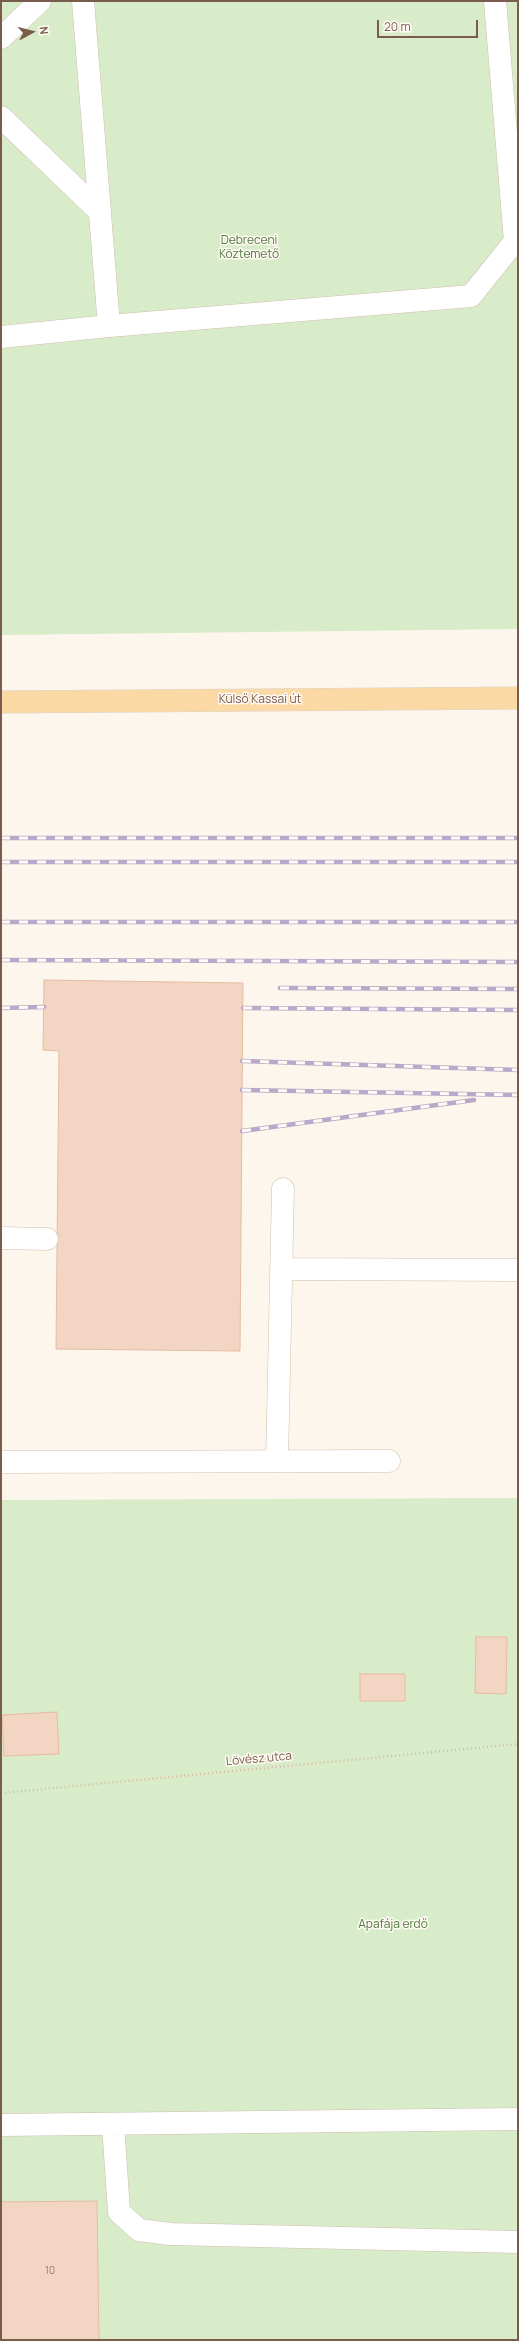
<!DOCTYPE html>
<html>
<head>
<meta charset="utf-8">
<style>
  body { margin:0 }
  #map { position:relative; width:519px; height:2341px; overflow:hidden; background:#fdf6ec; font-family:Manrope,sans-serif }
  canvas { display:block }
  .frame { position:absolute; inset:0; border:2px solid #7a5c4d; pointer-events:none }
  .north { position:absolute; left:12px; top:12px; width:40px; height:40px; -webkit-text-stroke:3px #fffaf3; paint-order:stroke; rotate:83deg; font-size:11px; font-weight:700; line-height:16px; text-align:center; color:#7a5c4d }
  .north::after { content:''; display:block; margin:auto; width:14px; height:18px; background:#7a5c4d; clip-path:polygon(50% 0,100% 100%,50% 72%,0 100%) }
  .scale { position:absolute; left:377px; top:20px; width:101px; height:18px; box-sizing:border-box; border:2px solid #7a5c4d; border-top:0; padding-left:5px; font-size:12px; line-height:14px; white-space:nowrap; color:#7a5c4d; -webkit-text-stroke:3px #fffaf3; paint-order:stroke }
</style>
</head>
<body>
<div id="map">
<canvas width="519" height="2341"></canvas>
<div class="frame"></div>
<div class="north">N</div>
<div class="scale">20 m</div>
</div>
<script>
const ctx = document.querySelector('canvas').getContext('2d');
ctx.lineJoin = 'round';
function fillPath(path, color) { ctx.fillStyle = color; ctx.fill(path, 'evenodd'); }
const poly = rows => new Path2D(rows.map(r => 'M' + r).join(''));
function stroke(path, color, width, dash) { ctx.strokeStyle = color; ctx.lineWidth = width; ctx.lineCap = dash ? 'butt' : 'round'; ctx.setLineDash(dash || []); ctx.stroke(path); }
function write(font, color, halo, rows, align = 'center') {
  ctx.font = font + ' Manrope,sans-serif'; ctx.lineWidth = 3; ctx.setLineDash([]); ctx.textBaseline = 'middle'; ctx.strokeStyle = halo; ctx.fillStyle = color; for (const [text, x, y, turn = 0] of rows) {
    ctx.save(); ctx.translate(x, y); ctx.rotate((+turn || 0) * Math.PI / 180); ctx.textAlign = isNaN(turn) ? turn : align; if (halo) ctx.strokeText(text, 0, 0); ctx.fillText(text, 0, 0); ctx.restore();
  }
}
fillPath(poly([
  [1,1,518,1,518,629,1,635],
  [518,1498,518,2340,1,2340,1,1500]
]), '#d8ecc9');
const building = poly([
  [44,980,243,983,240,1351,56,1349,59,1051,43,1050,44,980],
  [476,1637,507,1637,506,1694,475,1693,476,1637],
  [360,1674,405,1674,405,1701,360,1701,360,1674],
  [57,1712,59,1754,4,1756,2,1715,57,1712],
  [97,2201,99,2340,1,2340,1,2202,97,2201]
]);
fillPath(building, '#f3d5c3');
stroke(building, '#e6bba3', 1);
const minor = poly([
  [83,1,109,326,471,296,515,241,495,1],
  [1,38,40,1],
  [1,117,100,212],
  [1,337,109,326],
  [1,1238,47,1239],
  [281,1269,518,1270],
  [277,1461,283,1189],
  [1,1462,389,1461],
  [113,2124,119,2212,139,2230,170,2234,518,2242],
  [1,2125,518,2119]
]);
const major = poly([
  [1,702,518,698]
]);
stroke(minor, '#d1beb0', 23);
stroke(major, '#dad1cd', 23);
stroke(poly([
  [1,1793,518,1744]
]), '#d9b8a5', 2.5, [1, 3]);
stroke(minor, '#fff', 22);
stroke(major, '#fbd9a5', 22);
const rail = poly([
  [1,838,518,838],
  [1,862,518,862],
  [1,922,518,922],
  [1,960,518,962],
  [280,988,518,989],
  [1,1008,44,1007],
  [243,1008,518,1010],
  [242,1061,518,1070],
  [242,1090,518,1095],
  [242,1131,474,1100]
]);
stroke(rail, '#b9a8c9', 4.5);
stroke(rail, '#fffaf3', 3, [9]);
write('10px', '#987a6a', null, [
  ["10",50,2271]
]);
write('12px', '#537a41', '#fffaf3', [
  ["Debreceni",249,241],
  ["Köztemető",249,255],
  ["Apafája erdő",393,1925]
]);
write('12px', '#7a5c4d', '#fffaf3', [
  ["Külső Kassai út",260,700],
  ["Lövész utca",259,1759,-5]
]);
</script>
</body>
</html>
